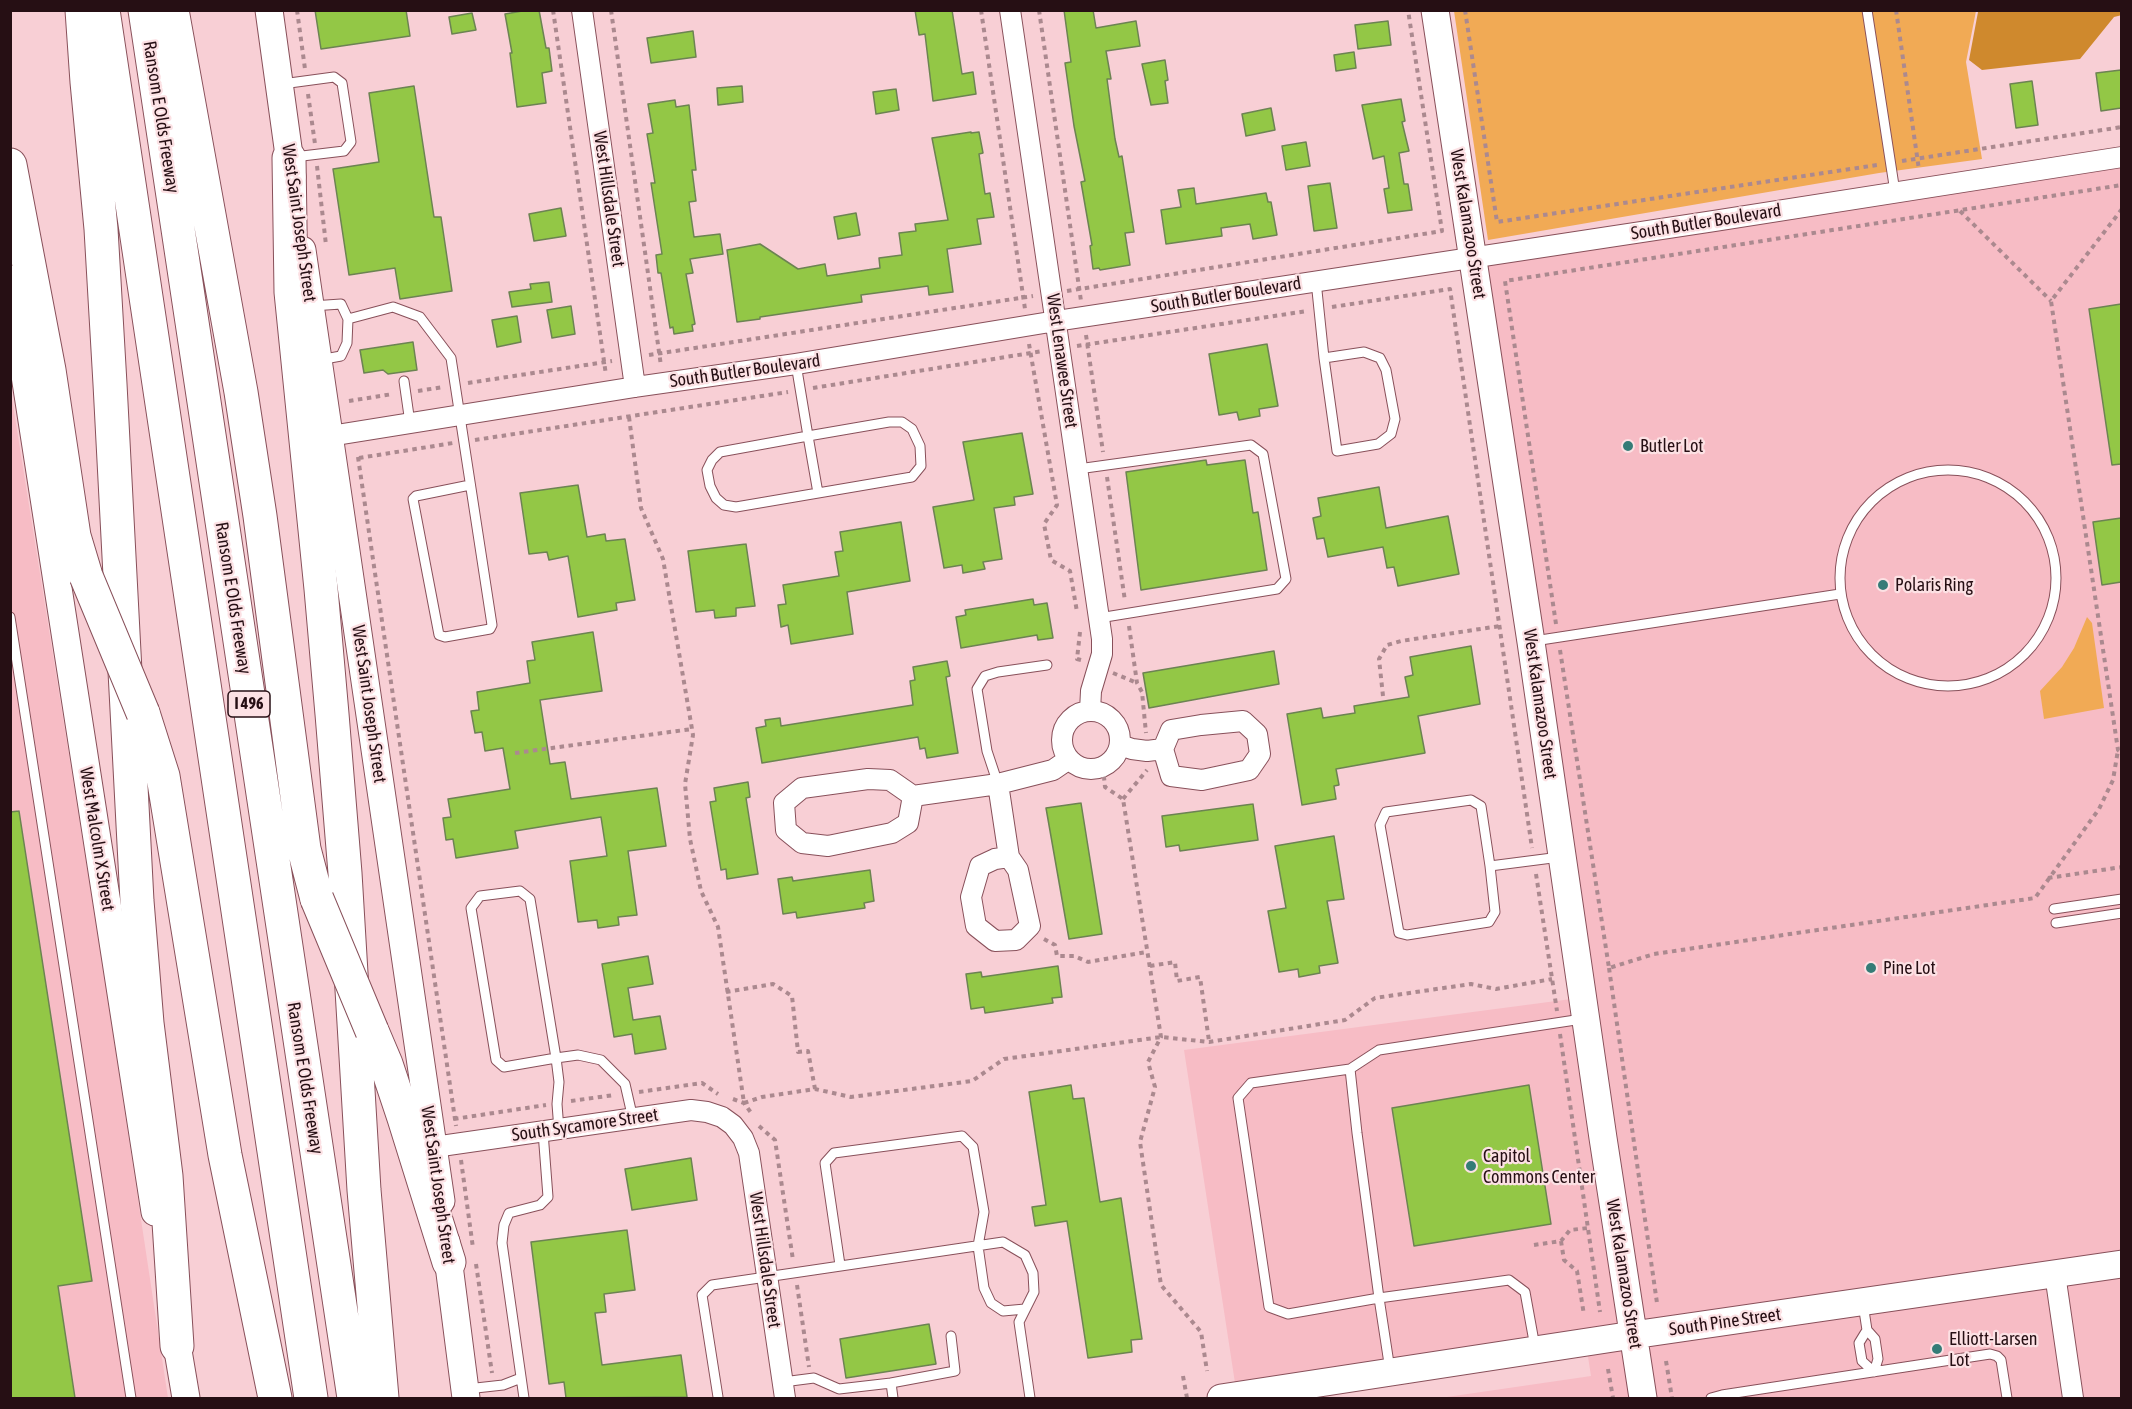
<!DOCTYPE html>
<html>
<head>
<meta charset="utf-8">
<style>
  body { margin:0 }
  #map { position:relative; width:2132px; height:1409px; overflow:hidden; background:#f8cfd5; font-family:"Asap Condensed",sans-serif }
  canvas { display:block }
  .frame { position:absolute; inset:0; border:12px solid #260f14; pointer-events:none }
</style>
</head>
<body>
<div id="map">
<canvas width="2132" height="1409"></canvas>
<div class="frame"></div>
</div>
<script>
const ctx = document.querySelector('canvas').getContext('2d');
ctx.lineJoin = 'round';
function fillPath(path, color) { ctx.fillStyle = color; ctx.fill(path, 'evenodd'); }
const poly = rows => new Path2D(rows.map(r => 'M' + r).join(''));
function stroke(path, color, width, dash) { ctx.strokeStyle = color; ctx.lineWidth = width; ctx.lineCap = dash ? 'butt' : 'round'; ctx.setLineDash(dash || []); ctx.stroke(path); }
function write(font, color, halo, rows, align = 'center') {
  ctx.font = font + ' "Asap Condensed",sans-serif'; ctx.lineWidth = 4.5; ctx.setLineDash([]); ctx.textBaseline = 'middle'; ctx.strokeStyle = halo; ctx.fillStyle = color; for (const [text, x, y, turn = 0] of rows) {
    ctx.save(); ctx.translate(x, y); ctx.rotate((+turn || 0) * Math.PI / 180); ctx.textAlign = isNaN(turn) ? turn : align; if (halo) ctx.strokeText(text, 0, 0); ctx.fillText(text, 0, 0); ctx.restore();
  }
}
fillPath(poly([
  [2121,157,2121,1398,1440,1398,1591,1376,1584,1331,1237,1396,1184,1050,1579,998,1473,257],
  [10,386,103,968,168,1398,11,1398]
]), '#f7bcc5');
fillPath(poly([
  [1454,11,1976,11,1966,62,1982,159,1879,173,1488,240],
  [2087,617,2092,623,2104,708,2044,719,2040,691,2062,667,2074,648]
]), '#f1aa55');
fillPath(poly([
  [1984,11,2121,10,2122,15,2114,17,2080,59,1982,70,1969,60,1978,12]
]), '#cf892d');
const building = poly([
  [315,10,406,10,410,36,321,49,315,10],
  [528,10,539,10,546,48,549,48,552,71,542,73,546,103,517,107,510,53,512,53,505,14,528,10],
  [915,10,952,10,962,74,973,72,976,94,933,101,925,34,919,35,915,10],
  [1064,10,1093,10,1096,28,1136,21,1140,46,1106,51,1111,79,1107,79,1115,139,1119,157,1122,156,1134,232,1125,233,1130,265,1100,270,1099,268,1093,269,1090,246,1092,245,1081,182,1085,181,1074,126,1065,63,1071,62,1064,10],
  [472,13,476,30,452,34,449,17,472,13],
  [1388,21,1391,45,1358,49,1355,25,1388,21],
  [693,31,696,57,651,63,647,38,693,31],
  [1354,52,1356,68,1336,71,1334,55,1354,52],
  [1165,60,1168,80,1165,81,1168,103,1151,105,1142,64,1165,60],
  [2121,70,2121,108,2101,111,2096,73,2121,70],
  [2032,81,2038,125,2016,128,2010,84,2032,81],
  [414,86,434,217,441,217,452,291,400,299,395,268,349,275,333,169,379,162,369,93,414,86],
  [742,86,743,102,718,105,717,88,742,86],
  [896,89,899,110,876,114,873,92,896,89],
  [1401,99,1405,121,1402,122,1409,151,1399,153,1404,184,1408,184,1412,210,1388,213,1384,189,1389,188,1384,156,1373,159,1362,105,1401,99],
  [675,100,676,107,689,105,696,170,692,170,696,201,689,202,694,237,720,234,723,254,690,259,693,273,686,274,695,324,692,325,693,331,674,334,673,327,670,328,661,273,658,273,656,255,662,254,651,183,655,183,647,134,653,133,648,104,675,100],
  [1271,108,1275,130,1246,136,1242,114,1271,108],
  [971,132,971,133,979,132,983,153,979,154,985,194,990,193,994,217,977,219,981,244,947,249,953,292,929,295,928,286,861,295,862,302,760,317,760,319,737,322,727,250,760,244,798,269,825,264,827,276,880,268,879,258,902,255,899,233,916,231,915,224,948,220,932,138,971,132],
  [1306,142,1310,166,1286,170,1282,146,1306,142],
  [1330,183,1337,228,1314,231,1308,186,1330,183],
  [1194,188,1196,204,1266,193,1268,202,1271,202,1277,235,1253,239,1250,224,1221,228,1222,236,1166,244,1161,210,1181,207,1178,190,1194,188],
  [561,208,566,236,534,241,529,214,561,208],
  [856,213,860,235,838,239,834,217,856,213],
  [549,282,552,302,512,307,509,292,531,289,530,284,549,282],
  [2121,304,2121,464,2112,465,2089,309,2121,304],
  [571,306,575,334,552,338,547,310,571,306],
  [517,316,521,342,497,347,492,320,517,316],
  [413,342,417,370,388,374,383,370,364,373,360,350,413,342],
  [1267,344,1278,406,1259,409,1260,416,1239,420,1237,412,1219,415,1209,354,1267,344],
  [1022,433,1033,494,1014,497,1015,505,994,508,1002,559,983,562,985,569,963,573,962,565,944,568,933,507,974,500,963,442,1022,433],
  [1206,460,1207,465,1245,460,1253,513,1258,512,1267,570,1141,590,1126,472,1206,460],
  [578,485,587,537,605,534,606,541,625,539,635,600,616,603,617,610,578,617,568,556,549,560,547,552,529,554,520,493,578,485],
  [1379,487,1386,528,1448,516,1459,574,1398,586,1394,567,1387,568,1383,547,1328,557,1324,538,1317,539,1313,518,1321,516,1318,498,1379,487],
  [2121,518,2121,582,2102,585,2093,522,2121,518],
  [901,522,910,581,847,592,853,634,791,644,788,625,781,627,778,605,786,604,783,585,839,576,835,552,843,551,840,532,901,522],
  [746,544,755,606,736,608,736,616,715,618,714,610,696,612,688,551,746,544],
  [1033,599,1034,605,1047,603,1053,638,1038,640,1037,635,961,648,956,617,966,615,965,610,1033,599],
  [593,632,602,691,540,700,550,764,565,762,571,799,657,788,666,846,628,851,637,915,618,917,619,925,598,928,597,920,578,922,570,861,607,856,601,817,515,831,518,848,456,858,453,839,446,840,443,818,451,817,448,799,510,789,503,748,485,751,482,732,475,733,471,711,479,710,477,692,530,683,527,661,535,660,532,642,593,632],
  [1471,646,1480,704,1418,716,1425,753,1336,769,1339,785,1334,786,1336,799,1302,805,1287,714,1321,708,1323,718,1355,713,1354,706,1409,697,1405,677,1413,675,1410,657,1471,646],
  [1274,651,1279,684,1149,708,1143,673,1274,651],
  [947,661,950,676,946,677,958,753,927,758,925,748,920,749,918,737,762,763,756,728,766,726,765,720,780,718,781,726,913,705,910,681,915,680,913,667,947,661],
  [748,782,750,797,746,798,758,874,727,879,726,869,721,870,710,802,716,801,714,788,748,782],
  [1081,803,1102,934,1069,939,1046,808,1081,803],
  [1253,804,1258,840,1180,851,1179,845,1166,847,1162,816,1253,804],
  [19,811,92,1281,58,1286,75,1398,10,1398,10,812,19,811],
  [1334,836,1344,899,1327,901,1338,963,1319,966,1320,973,1299,977,1298,969,1279,972,1268,911,1286,908,1275,846,1334,836],
  [870,870,874,901,864,903,865,908,797,918,796,912,783,914,778,879,792,877,793,881,870,870],
  [648,956,653,984,628,988,633,1020,660,1016,666,1049,635,1054,632,1034,614,1037,602,964,648,956],
  [1058,966,1062,997,1052,998,1053,1003,985,1013,984,1007,971,1009,966,974,981,972,982,977,1058,966],
  [1071,1085,1073,1099,1084,1098,1100,1202,1121,1198,1142,1339,1131,1340,1132,1352,1088,1358,1067,1221,1035,1226,1032,1207,1046,1205,1029,1092,1071,1085],
  [1529,1085,1551,1224,1414,1246,1392,1108,1529,1085],
  [691,1158,697,1200,632,1210,625,1169,691,1158],
  [627,1230,635,1290,604,1294,606,1312,595,1313,602,1365,681,1355,687,1397,566,1398,564,1382,549,1384,531,1242,627,1230],
  [929,1324,936,1364,846,1378,840,1339,929,1324]
]);
fillPath(building, '#93c746');
stroke(building, '#6c8352', 1.5);
const lane = poly([
  [1867,10,1895,192],
  [282,84,334,77,342,83,351,142,344,151,294,157],
  [1316,281,1324,358,1364,352,1380,358,1386,370,1395,419,1391,434,1378,444,1337,451,1324,358],
  [312,306,341,304,348,319,347,343,341,356,319,360],
  [348,319,393,307,420,317,451,358,492,625,490,629,445,637,439,635,413,499,416,496,470,485],
  [796,364,808,436,889,422,902,422,912,429,920,446,921,466,912,477,736,507,724,505,716,498,710,486,707,470,712,460,720,452,808,436,818,493],
  [404,381,410,423],
  [1078,469,1251,445,1263,454,1286,579,1277,589,1099,618],
  '1840 578a108 108 0 1 1 216 0a108 108 0 1 1-216 0Z',
  [10,617,131,1398],
  [1534,641,1840,594],
  [998,784,987,751,977,689,985,676,998,672,1047,665],
  [1490,866,1495,912,1489,922,1407,935,1399,933,1380,825,1386,812,1471,800,1481,806,1490,866,1560,857],
  [2054,909,2122,899],
  [2056,923,2122,913],
  [1350,1069,1357,1133,1379,1298,1509,1280,1525,1292,1535,1347],
  [559,1130,557,1104,559,1082,556,1058,530,899,520,891,480,896,471,908,496,1060,504,1067,556,1058,578,1055,601,1060,625,1084,633,1119],
  [840,1265,825,1163,834,1153,962,1136,973,1147,984,1212,978,1246,984,1288,991,1303,1003,1311,1025,1309],
  [1863,1304,1867,1330,1875,1339,1878,1359,1874,1372,1862,1361,1859,1343,1867,1330],
  [1390,1370,1379,1298,1288,1314,1269,1307,1238,1098,1251,1083,1350,1069,1379,1050,1582,1019],
  [783,1382,814,1378,839,1389,891,1383,893,1398],
  [891,1383,955,1371,951,1336],
  [467,1389,503,1385,521,1378],
  [718,1397,702,1295,712,1285,1003,1242,1025,1255,1033,1273,1034,1292,1019,1322,1030,1398],
  [524,1398,502,1243,504,1225,509,1213,540,1205,548,1197,543,1132],
  [1711,1398,1722,1395,1990,1354,1997,1356,2001,1360,2007,1398]
]);
const street = poly([
  [582,10,635,387],
  [1010,10,1102,639,1102,654,1091,691,1090,711],
  [330,436,635,387,796,364,1056,321,1714,221,2122,157],
  '1062 740a29 29 0 1 1 58 0a29 29 0 1 1-58 0Z',
  [1120,745,1132,749,1147,751,1163,749,1171,776,1202,780,1249,770,1260,754,1257,734,1243,721,1201,725,1171,730,1163,749],
  [998,784,1009,857,1018,870,1030,926,1016,940,995,941,976,926,971,897,980,866,995,859,1009,857],
  [913,796,908,823,892,833,828,846,802,843,786,830,784,803,802,788,868,779,890,780,913,796,998,784,1053,770,1069,759],
  [434,1147,691,1110,707,1112,722,1117,733,1125,743,1138,749,1153,785,1398],
  [2055,1274,2073,1398]
]);
const secondary = poly([
  [269,10,292,177],
  [1435,10,1531,642,1603,1138,1643,1398],
  [302,250,441,1201],
  [10,279,155,1212],
  [446,1242,466,1398],
  [174,1327,186,1398],
  [1221,1398,1633,1335,2122,1264]
]);
const highway = poly([
  [82,10,87,82,101,229,110,384,137,901,147,1023,166,1176,177,1346],
  [103,10,311,1398],
  [145,10,354,1398],
  [172,10,241,392,260,516,304,849,317,899],
  [289,158,291,292,321,589,332,714,345,873,364,1190,382,1398],
  [10,165,49,370,74,536,86,576],
  [143,713,163,776,225,1155,275,1398],
  [372,1031,386,1064,404,1118,449,1262]
]);
stroke(lane, '#88505a', 11);
stroke(street, '#88505a', 22);
stroke(secondary, '#88505a', 29);
stroke(highway, '#88505a', 35);
stroke(poly([
  [297,10,305,69],
  [553,10,606,375],
  [611,10,661,366],
  [981,10,1025,309],
  [1039,10,1081,301],
  [1465,10,1497,222,1877,165],
  [1896,10,1919,170],
  [308,94,315,144],
  [1902,161,2122,127],
  [317,166,326,245],
  [2122,209,2051,301,2118,750,2122,753],
  [1960,211,2051,301],
  [1067,291,1442,231,1408,10],
  [1332,307,1450,289,1532,848],
  [1086,335,1103,452],
  [1029,344,1057,505,1044,524,1051,560,1070,571,1077,612],
  [1077,346,1307,311],
  [649,355,1033,296],
  [468,383,612,361],
  [813,388,1043,351],
  [418,391,443,387],
  [349,401,393,394],
  [629,417,641,508,663,559,692,729,693,735,685,784,690,839,701,891,718,927,744,1103],
  [475,440,788,392],
  [358,457,456,1126],
  [359,458,453,443],
  [1107,477,1125,601],
  [1556,624,1505,281,2122,185],
  [1129,626,1137,683,1142,692,1146,733],
  [1080,632,1077,659,1081,660],
  [1560,650,1609,968,1654,954,2035,898,2099,809,2113,780,2118,750],
  [1113,673,1137,683],
  [1383,696,1379,659,1387,645,1401,641,1500,626],
  [515,753,692,729],
  [1103,767,1105,787,1123,799,1161,1037,1148,1062,1155,1087,1140,1142,1161,1285,1201,1332,1207,1371],
  [1123,799,1147,770],
  [1536,874,1557,1011],
  [2048,878,2122,867],
  [1044,939,1055,945,1057,956,1074,956,1088,962,1147,952],
  [1150,966,1175,962,1177,981,1200,977,1209,1041],
  [1609,968,1657,1303],
  [726,992,773,984,792,996,798,1052,808,1051,815,1089],
  [1560,1034,1600,1312],
  [639,1092,702,1083,718,1094],
  [733,1099,744,1103,752,1114],
  [571,1101,614,1095],
  [744,1103,762,1097,815,1089,851,1097,972,1081,1004,1059,1161,1037,1209,1042,1345,1020,1375,998,1471,984,1496,989,1552,979],
  [454,1119,546,1105],
  [759,1126,775,1140,793,1260],
  [461,1160,473,1248],
  [1561,1241,1564,1260,1577,1271,1584,1315],
  [1534,1245,1561,1241,1570,1230,1588,1228],
  [476,1264,492,1373],
  [797,1285,809,1367],
  [1666,1361,1672,1398],
  [1608,1369,1613,1398],
  [1183,1376,1187,1398]
]), '#ab898f', 4, [4.5, 4.5]);
stroke(lane, '#fff', 9);
stroke(street, '#fff', 20);
stroke(secondary, '#fff', 27);
stroke(highway, '#fff', 33);
const highwayBridge = poly([
  [86,576,143,713],
  [317,899,372,1031]
]);
stroke(highwayBridge, '#88505a', 35, []);
stroke(highwayBridge, '#fff', 33);
for (const [x, y, r, color] of [
  [1628,446,6,"#357c77"],
  [1883,585,6,"#357c77"],
  [1871,968,6,"#357c77"],
  [1471,1166,6,"#357c77"],
  [1937,1349,6,"#357c77"]
]) { const dot = new Path2D(); dot.arc(x, y, r, 0, 2 * Math.PI); ctx.fillStyle = color; ctx.fill(dot); stroke(dot, '#fce1e4', 2); }
for (const [x, y, w] of [
  [249,704,42]
]) { const box = new Path2D(); box.roundRect(x - w / 2, y - 13, w, 26, 4.5); ctx.fillStyle = '#fce1e4'; ctx.fill(box); stroke(box, '#260f14', 1.5); }
write('bold 16px', '#260f14', null, [
  ["I 496",249,704]
]);
write('18px', '#260f14', '#fce1e4', [
  ["Ransom E Olds Freeway",161,117,81],
  ["West Hillsdale Street",609,199,82],
  ["South Butler Boulevard",1706,222,-9],
  ["West Saint Joseph Street",299,223,82],
  ["West Kalamazoo Street",1468,224,81],
  ["South Butler Boulevard",1226,295,-9],
  ["West Lenawee Street",1062,361,82],
  ["South Butler Boulevard",745,371,-8],
  ["Ransom E Olds Freeway",233,598,81],
  ["West Saint Joseph Street",369,704,82],
  ["West Kalamazoo Street",1540,704,82],
  ["West Malcolm X Street",97,839,81],
  ["Ransom E Olds Freeway",305,1078,81],
  ["South Sycamore Street",585,1125,-8],
  ["West Saint Joseph Street",438,1185,82],
  ["West Hillsdale Street",765,1260,82],
  ["West Kalamazoo Street",1624,1274,81],
  ["South Pine Street",1725,1322,-8]
]);
write('18px', '#260f14', '#fce1e4', [
  ["Butler Lot",1640,446],
  ["Polaris Ring",1895,585],
  ["Pine Lot",1883,968],
  ["Capitol",1483,1156],
  ["Commons Center",1483,1177],
  ["Elliott-Larsen",1949,1339],
  ["Lot",1949,1360]
], 'left');
</script>
</body>
</html>
